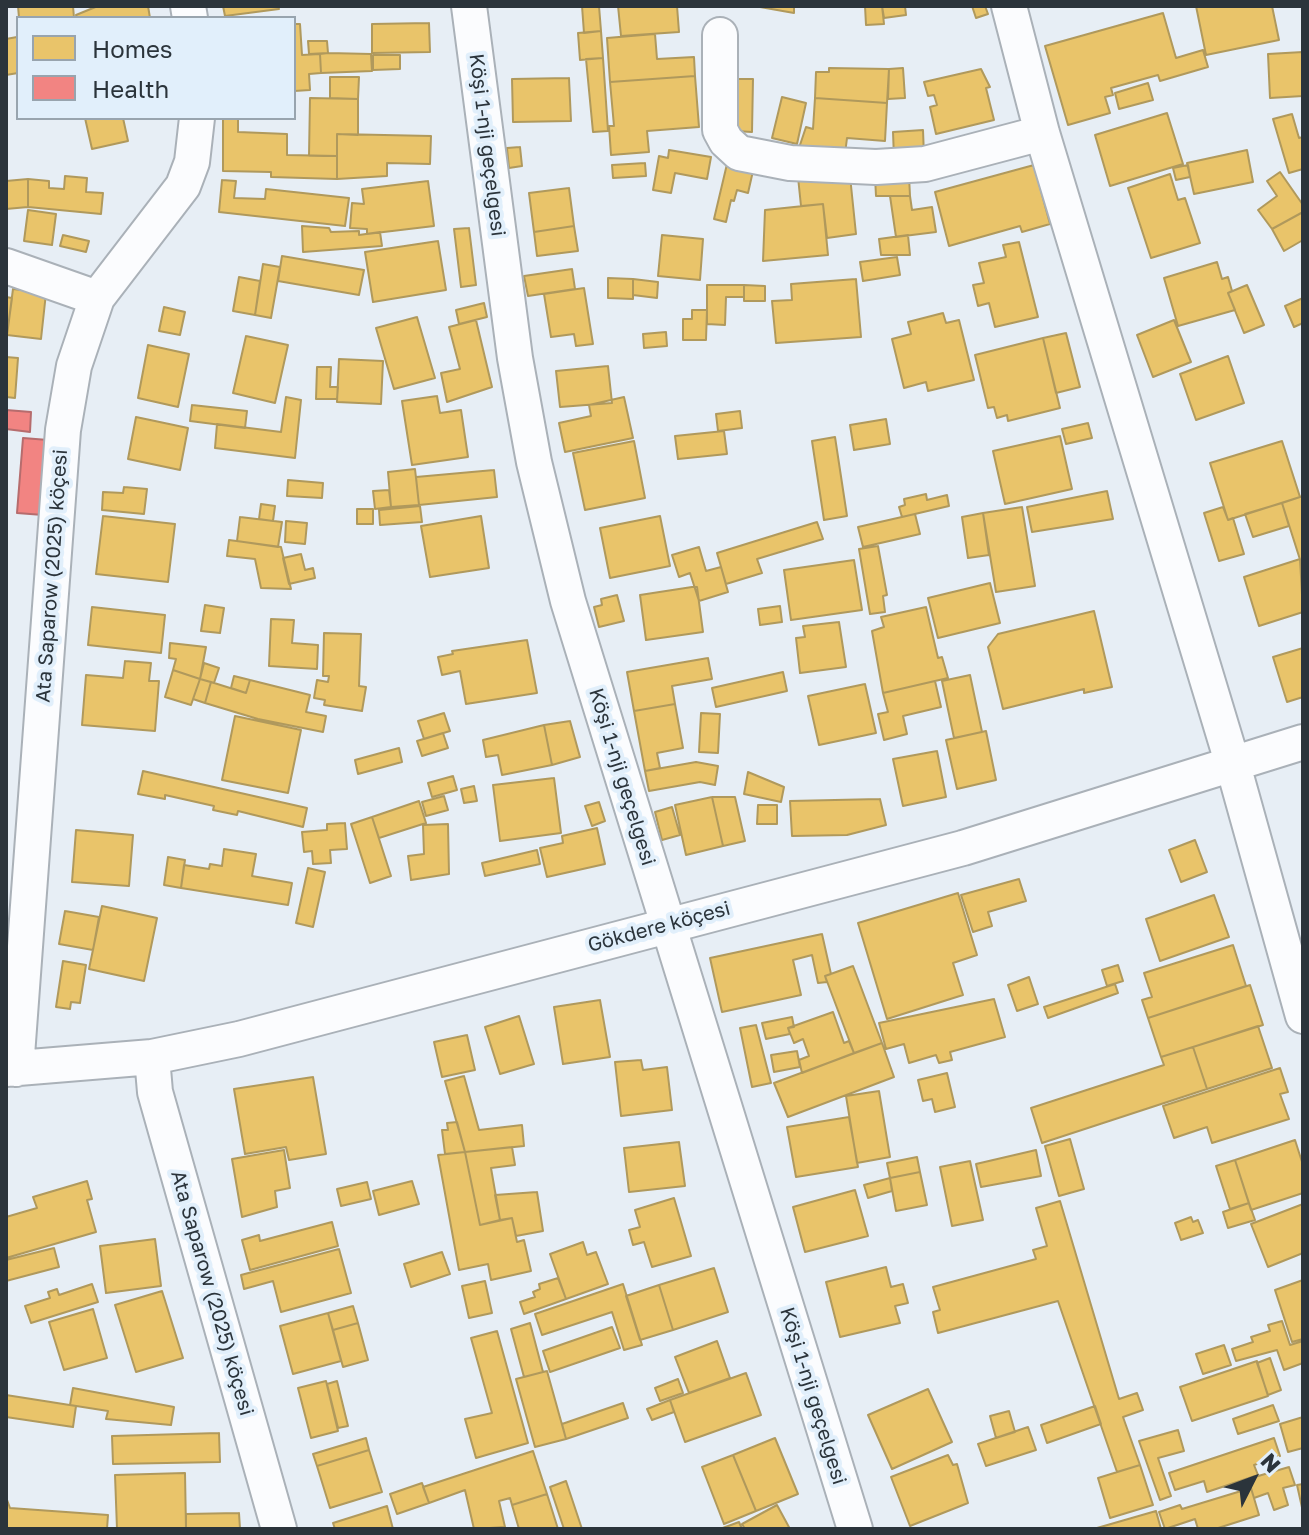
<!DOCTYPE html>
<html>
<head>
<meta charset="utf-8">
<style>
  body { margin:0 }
  #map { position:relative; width:1309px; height:1535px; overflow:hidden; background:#e7eef5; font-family:"Golos Text",sans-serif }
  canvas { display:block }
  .frame { position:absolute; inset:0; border:8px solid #2b343b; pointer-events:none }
  .legend { position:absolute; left:16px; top:16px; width:280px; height:104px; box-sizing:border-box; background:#e1effb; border:2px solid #98a4ae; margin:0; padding:10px 14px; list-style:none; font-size:24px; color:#2b343b }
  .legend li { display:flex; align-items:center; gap:16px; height:40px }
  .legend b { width:40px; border:2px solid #98a4ae }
  .north { position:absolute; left:1213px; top:1439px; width:80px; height:80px; -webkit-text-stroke:6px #e1effb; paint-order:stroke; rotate:48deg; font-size:22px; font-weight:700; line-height:32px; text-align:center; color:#2b343b }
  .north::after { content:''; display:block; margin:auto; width:28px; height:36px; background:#2b343b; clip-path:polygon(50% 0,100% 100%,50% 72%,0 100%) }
</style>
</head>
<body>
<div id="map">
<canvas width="1309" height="1535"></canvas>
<div class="frame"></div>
<ul class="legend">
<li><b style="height:22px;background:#e9c46a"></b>Homes</li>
<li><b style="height:22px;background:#f28482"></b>Health</li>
</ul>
<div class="north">N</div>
</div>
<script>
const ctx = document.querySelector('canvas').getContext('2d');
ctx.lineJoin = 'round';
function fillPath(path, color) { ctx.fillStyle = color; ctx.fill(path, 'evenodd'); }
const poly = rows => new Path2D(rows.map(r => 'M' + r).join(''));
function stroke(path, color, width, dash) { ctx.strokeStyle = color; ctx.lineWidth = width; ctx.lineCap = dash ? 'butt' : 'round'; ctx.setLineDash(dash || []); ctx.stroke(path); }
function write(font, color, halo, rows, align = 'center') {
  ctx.font = font + ' "Golos Text",sans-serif'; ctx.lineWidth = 8; ctx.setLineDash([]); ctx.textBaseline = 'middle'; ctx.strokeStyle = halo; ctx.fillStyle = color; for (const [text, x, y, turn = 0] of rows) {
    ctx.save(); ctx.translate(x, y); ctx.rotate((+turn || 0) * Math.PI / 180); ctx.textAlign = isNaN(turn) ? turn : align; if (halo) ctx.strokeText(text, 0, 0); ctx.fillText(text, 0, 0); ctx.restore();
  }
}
const homes = poly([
  [18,6,73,6,74,18,19,18,18,6],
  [98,6,148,6,150,18,77,18,76,15,98,6],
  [223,6,278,6,279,9,225,16,223,6],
  [582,6,599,6,601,31,584,33,582,6],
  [618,6,677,6,679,32,621,36,618,6],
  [760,6,794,6,794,13,760,7,760,6],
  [865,6,882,6,884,24,866,25,865,6],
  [882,6,905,6,906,15,884,18,882,6],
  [972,6,985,6,988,14,976,18,972,6],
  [1196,6,1272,6,1279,40,1206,55,1196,6],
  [1163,13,1176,58,1203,50,1208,67,1160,81,1158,75,1111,88,1113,95,1105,97,1110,113,1068,125,1045,46,1163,13],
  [429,23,430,52,372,53,372,24,429,23],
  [294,24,300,24,302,55,320,54,321,73,309,74,310,90,294,91,294,24],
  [601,31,603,58,580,60,578,33,601,31],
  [655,34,657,59,694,57,695,76,610,82,607,38,655,34],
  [17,37,18,73,6,75,6,39,17,37],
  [308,41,327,41,328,53,309,54,308,41],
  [1303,52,1303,96,1270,98,1268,54,1303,52],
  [328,53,371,54,372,71,321,73,320,54,328,53],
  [373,55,400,55,400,69,373,70,373,55],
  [603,58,608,131,593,132,586,59,603,58],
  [829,68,889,69,887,103,815,98,816,72,829,72,829,68],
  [903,68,905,98,888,99,889,69,903,68],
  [981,69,990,87,986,88,994,120,936,134,930,107,937,105,934,95,928,96,924,82,981,69],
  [695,76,699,127,647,131,649,152,611,155,609,126,614,126,610,82,695,76],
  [330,77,359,77,358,99,330,98,330,77],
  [569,78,571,121,513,122,512,79,569,78],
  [736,79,753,79,752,132,735,131,736,79],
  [1148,83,1153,100,1119,109,1115,93,1148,83],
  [782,97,806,103,797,144,772,138,782,97],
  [310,98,358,99,358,135,337,134,337,156,309,156,310,98],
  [815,98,887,103,885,141,847,138,845,154,799,148,806,127,813,129,815,98],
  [1167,113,1183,164,1110,186,1095,135,1167,113],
  [1292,114,1299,138,1303,137,1303,169,1289,173,1273,119,1292,114],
  [85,118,123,118,128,141,92,149,85,118],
  [223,118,238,118,238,132,287,134,287,155,337,156,337,179,271,177,271,172,223,171,223,118],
  [923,130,924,156,894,158,893,132,923,130],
  [337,134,431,136,430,164,387,163,387,176,337,179,337,134],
  [520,147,522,166,509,168,507,148,520,147],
  [669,150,711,157,707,179,675,173,671,193,653,190,659,156,668,158,669,150],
  [1247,150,1253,182,1194,194,1187,163,1247,150],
  [645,163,646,176,613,178,612,165,645,163],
  [727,164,753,171,748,193,737,190,734,201,731,200,726,222,714,219,727,164],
  [1034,165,1050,224,1022,232,1020,226,949,246,935,192,1034,165],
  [1188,165,1190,177,1176,180,1173,168,1188,165],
  [1280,172,1303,205,1303,212,1272,229,1258,210,1277,196,1267,181,1280,172],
  [1170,174,1178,200,1185,198,1200,243,1151,258,1128,188,1170,174],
  [65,176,87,178,86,192,103,193,101,214,28,207,28,179,49,181,49,188,64,189,65,176],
  [850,176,856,234,827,238,823,204,801,206,798,177,850,176],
  [909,176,910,196,876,196,875,177,909,176],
  [28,179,28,207,6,209,6,181,28,179],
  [222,180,236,181,234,198,265,199,266,189,349,198,345,226,219,212,222,180],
  [428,181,434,226,367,234,367,229,350,228,352,203,364,204,362,189,428,181],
  [569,188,574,226,534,232,529,193,569,188],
  [890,196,910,196,912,210,932,207,936,232,896,237,890,196],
  [823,204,828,255,763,261,765,210,823,204],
  [28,210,56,214,52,245,24,241,28,210],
  [1303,212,1303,240,1284,251,1272,229,1303,212],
  [302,226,329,228,331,232,359,231,359,235,380,232,382,246,303,252,302,226],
  [574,226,578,251,537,256,534,232,574,226],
  [469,228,476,285,461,287,454,229,469,228],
  [63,235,89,241,86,252,60,246,63,235],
  [662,235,703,239,700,280,658,276,662,235],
  [908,235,910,255,881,255,879,239,908,235],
  [438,241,446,290,373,302,365,252,438,241],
  [1019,242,1038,317,995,327,989,303,978,306,973,285,984,283,979,263,1006,257,1003,245,1019,242],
  [282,256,364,270,359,295,278,281,282,256],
  [897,257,900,275,863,281,860,262,897,257],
  [1217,262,1222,279,1228,277,1232,291,1228,293,1235,310,1178,326,1164,278,1217,262],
  [263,264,280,267,271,318,255,315,263,264],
  [572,269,575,289,528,296,524,276,572,269],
  [239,277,260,281,255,315,233,311,239,277],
  [608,278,633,279,633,299,608,298,608,278],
  [633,279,658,282,657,298,633,295,633,279],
  [856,279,861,337,776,343,772,301,792,300,791,284,856,279],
  [707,285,744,285,744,297,726,297,725,325,707,324,707,285],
  [744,285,765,286,765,301,744,301,744,285],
  [1247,285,1264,325,1244,333,1228,293,1247,285],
  [584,288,593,344,576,346,574,334,551,337,544,294,584,288],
  [13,289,46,293,41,339,7,335,13,289],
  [6,297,12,298,7,335,6,335,6,297],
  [1303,298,1303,323,1294,327,1285,306,1303,298],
  [484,303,487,317,459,324,456,310,484,303],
  [164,307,185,312,180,335,159,331,164,307],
  [692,310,707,310,706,340,683,340,683,319,692,319,692,310],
  [943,313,946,323,959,320,974,380,928,391,926,382,904,388,892,339,911,334,908,322,943,313],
  [417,317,435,378,394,389,376,328,417,317],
  [476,320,492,387,447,402,441,373,460,369,449,327,476,320],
  [1174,320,1191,362,1153,377,1137,335,1174,320],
  [666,332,667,346,644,348,643,334,666,332],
  [1066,333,1080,387,1056,393,1043,338,1066,333],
  [246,336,288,345,275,403,233,393,246,336],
  [1043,338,1060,408,1008,421,1007,415,997,418,994,407,988,408,975,355,1043,338],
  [148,345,189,354,178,407,138,398,148,345],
  [1228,356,1244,403,1196,420,1180,374,1228,356],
  [6,357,18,358,15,398,6,397,6,357],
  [339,359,383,361,381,404,337,402,339,359],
  [608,366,612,403,560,407,556,371,608,366],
  [317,367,331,367,330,387,338,387,337,399,316,399,317,367],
  [437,396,440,413,461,410,468,457,412,465,402,401,437,396],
  [286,397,301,400,295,458,215,448,217,424,281,432,286,397],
  [624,397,633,438,565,452,559,423,591,416,589,405,624,397],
  [192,405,247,411,245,428,190,421,192,405],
  [740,411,742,428,718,431,716,414,740,411],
  [136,417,188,428,180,470,128,459,136,417],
  [886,419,890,444,854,450,850,425,886,419],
  [1088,423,1092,438,1066,444,1062,429,1088,423],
  [724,431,727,454,678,459,675,436,724,431],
  [1060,436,1072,489,1005,504,993,451,1060,436],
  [835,437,847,516,824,520,812,441,835,437],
  [634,441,645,498,585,510,573,453,634,441],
  [1282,441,1300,497,1228,520,1210,463,1282,441],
  [415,469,419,505,391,507,388,472,415,469],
  [494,470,497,497,419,505,416,477,494,470],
  [288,480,323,483,322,498,287,496,288,480],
  [124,487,147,489,144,514,102,510,103,492,123,493,124,487],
  [389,490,391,507,375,509,373,491,389,490],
  [1107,491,1113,519,1032,532,1027,507,1107,491],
  [926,494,927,500,947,495,949,506,902,517,899,507,905,505,904,499,926,494],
  [1303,496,1303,569,1282,503,1303,496],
  [1282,503,1289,526,1253,537,1245,514,1282,503],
  [261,504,275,506,273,521,259,519,261,504],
  [420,506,422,522,380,525,379,510,420,506],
  [1022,507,1035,586,996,592,983,513,1022,507],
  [1223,507,1228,520,1233,518,1244,554,1219,561,1204,513,1223,507],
  [357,509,373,509,373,524,357,524,357,509],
  [983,513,989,555,968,558,962,517,983,513],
  [915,514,920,534,863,547,858,527,915,514],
  [103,516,175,524,168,582,96,574,103,516],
  [481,516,489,568,430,577,421,526,481,516],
  [660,516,670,566,610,578,600,528,660,516],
  [240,517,282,522,278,547,237,541,240,517],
  [286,521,307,523,305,544,285,542,286,521],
  [817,522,823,539,757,559,762,573,726,584,717,553,817,522],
  [229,540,281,547,291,589,261,588,255,559,227,556,229,540],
  [878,546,887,595,883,596,885,612,870,614,859,549,878,546],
  [699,547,706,571,721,567,728,592,699,601,690,573,679,577,672,555,699,547],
  [301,554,305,570,313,568,315,578,289,584,283,558,301,554],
  [1300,559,1303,612,1259,626,1244,577,1300,559],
  [854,560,862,610,791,620,784,570,854,560],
  [990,583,1000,623,938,638,928,598,990,583],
  [692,587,697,587,703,632,646,640,640,595,692,587],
  [617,595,624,621,599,627,594,607,602,605,601,599,617,595],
  [205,605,224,608,220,633,201,631,205,605],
  [780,606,782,622,760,625,758,609,780,606],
  [92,607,165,615,161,653,88,645,92,607],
  [926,607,938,658,942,657,948,678,883,693,872,631,884,627,881,617,926,607],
  [1094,611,1112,687,1084,693,1084,689,1003,709,988,647,998,634,1094,611],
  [271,619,294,620,292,643,318,645,317,669,269,666,271,619],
  [839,622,846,667,800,673,796,638,805,637,803,626,839,622],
  [324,633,361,634,359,686,366,687,362,711,324,705,325,700,314,698,317,680,328,682,329,676,323,676,324,633],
  [527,640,537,693,466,704,460,671,442,675,438,657,453,654,452,651,527,640],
  [170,643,206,647,200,679,173,670,176,659,169,658,170,643],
  [1303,648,1303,697,1287,702,1273,657,1303,648],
  [708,658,712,679,672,686,675,704,634,711,627,672,708,658],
  [125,661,151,663,149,681,159,681,155,731,82,725,86,675,123,678,125,661],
  [204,663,219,668,214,683,200,679,204,663],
  [173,670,200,679,191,705,165,697,173,670],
  [783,672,787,691,716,707,712,688,783,672],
  [970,675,982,732,954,738,942,681,970,675],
  [234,676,250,680,246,693,231,688,234,676],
  [200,679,211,682,205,703,193,699,200,679],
  [250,680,310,695,306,712,326,716,323,732,258,719,205,703,211,682,246,693,250,680],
  [935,681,941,707,903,716,907,734,884,740,878,714,888,712,883,693,935,681],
  [865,684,876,733,819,745,808,696,865,684],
  [675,704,683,748,657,753,660,768,645,771,634,711,675,704],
  [444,713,450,731,424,739,418,721,444,713],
  [701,713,720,714,718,753,699,752,701,713],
  [235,716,301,730,288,793,222,780,235,716],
  [570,721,580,757,552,765,544,725,570,721],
  [544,725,552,765,502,775,498,755,486,757,483,740,544,725],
  [986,731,996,780,957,789,946,740,986,731],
  [443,733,448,748,422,756,417,741,443,733],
  [399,748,402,762,358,774,355,760,399,748],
  [937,751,946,797,903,806,893,759,937,751],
  [696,762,718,766,715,785,700,782,649,791,645,771,696,762],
  [143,771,307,808,303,827,238,811,237,815,213,810,214,806,165,795,165,799,138,794,143,771],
  [748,772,784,787,781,802,744,794,748,772],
  [453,776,457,790,432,797,428,783,453,776],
  [554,778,561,833,500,841,493,785,554,778],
  [474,786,477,801,464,803,461,789,474,786],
  [444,796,448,810,426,816,422,802,444,796],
  [712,797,723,846,686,855,675,805,712,797],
  [712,797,735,797,745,841,723,846,712,797],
  [880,799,886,825,847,835,792,836,790,801,880,799],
  [419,801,426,823,379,838,372,817,419,801],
  [599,802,605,821,592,826,585,806,599,802],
  [758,805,777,805,777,824,757,824,758,805],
  [672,807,680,835,662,840,655,812,672,807],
  [372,817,391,876,370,883,351,824,372,817],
  [345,823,347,849,330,850,331,863,313,864,312,851,304,852,302,832,327,830,327,824,345,823],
  [448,824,449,874,411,880,408,856,424,854,423,825,448,824],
  [597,828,605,864,547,877,540,848,563,843,562,836,597,828],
  [76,830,133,835,129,886,72,882,76,830],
  [1195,840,1207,872,1181,882,1169,850,1195,840],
  [224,849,256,854,252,876,292,883,288,905,181,888,184,865,209,869,210,864,222,866,224,849],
  [537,850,540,864,485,876,482,863,537,850],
  [168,857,185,860,181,888,164,885,168,857],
  [308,868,325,872,313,927,296,923,308,868],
  [1019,879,1026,901,988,912,992,926,973,932,961,895,1019,879],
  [958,893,977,955,953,963,963,995,887,1019,858,923,958,893],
  [1214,895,1229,937,1160,961,1146,919,1214,895],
  [102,906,157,918,144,981,89,969,102,906],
  [65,911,99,917,93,950,59,944,65,911],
  [822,934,831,974,825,976,827,982,818,983,812,955,793,960,801,995,722,1012,710,958,822,934],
  [1233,945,1246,986,1148,1018,1142,1000,1152,997,1144,973,1233,945],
  [63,961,86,965,80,1003,71,1002,70,1009,56,1007,63,961],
  [1118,965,1123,981,1107,986,1102,970,1118,965],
  [853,966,882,1043,854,1053,825,976,853,966],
  [1029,977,1038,1004,1017,1011,1008,985,1029,977],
  [1115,984,1118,993,1048,1018,1044,1007,1115,984],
  [1250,985,1263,1025,1161,1057,1148,1018,1250,985],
  [994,999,1005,1037,950,1052,952,1060,939,1063,936,1055,909,1063,904,1044,886,1049,879,1023,994,999],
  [600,1000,610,1057,563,1064,554,1007,600,1000],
  [833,1012,844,1043,849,1041,854,1053,802,1073,799,1060,809,1056,803,1039,794,1043,788,1028,833,1012],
  [519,1016,534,1064,500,1074,485,1027,519,1016],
  [792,1017,794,1027,788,1028,790,1034,766,1039,762,1023,792,1017],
  [756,1025,771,1083,752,1087,740,1028,756,1025],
  [1258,1026,1272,1068,1207,1089,1193,1047,1258,1026],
  [467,1035,475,1070,442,1077,434,1042,467,1035],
  [882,1043,894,1077,788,1117,774,1083,882,1043],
  [1193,1047,1207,1089,1042,1143,1031,1108,1164,1065,1161,1057,1193,1047],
  [797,1051,800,1067,774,1072,771,1055,797,1051],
  [641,1060,643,1070,667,1067,672,1110,621,1116,615,1062,641,1060],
  [1280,1068,1288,1092,1280,1094,1289,1119,1212,1143,1207,1127,1174,1138,1163,1106,1280,1068],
  [947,1073,955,1107,935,1112,932,1099,923,1101,918,1080,947,1073],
  [464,1076,479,1130,522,1125,524,1146,465,1152,445,1081,464,1076],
  [313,1077,326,1154,289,1160,286,1147,245,1154,234,1089,313,1077],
  [879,1091,890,1157,857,1163,846,1096,879,1091],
  [849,1117,858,1167,796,1177,787,1127,849,1117],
  [457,1122,465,1152,445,1154,442,1130,448,1130,447,1123,457,1122],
  [1070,1139,1084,1189,1059,1196,1045,1146,1070,1139],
  [1295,1140,1303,1165,1303,1193,1251,1210,1235,1160,1295,1140],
  [679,1142,685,1186,629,1192,624,1148,679,1142],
  [512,1147,515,1165,491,1168,500,1220,480,1225,465,1152,512,1147],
  [284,1150,290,1188,275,1191,277,1207,242,1217,232,1159,284,1150],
  [1036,1150,1041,1176,981,1187,976,1164,1036,1150],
  [465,1152,480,1225,512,1218,517,1242,524,1240,531,1271,491,1280,488,1264,459,1270,438,1155,465,1152],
  [917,1157,920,1172,890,1178,887,1163,917,1157],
  [1235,1160,1249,1203,1230,1209,1216,1166,1235,1160],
  [970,1161,983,1220,952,1226,940,1167,970,1161],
  [920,1172,927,1205,896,1211,890,1178,920,1172],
  [890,1178,892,1191,868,1198,864,1185,890,1178],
  [87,1181,92,1199,87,1200,96,1232,6,1258,6,1217,37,1208,33,1197,87,1181],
  [412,1181,419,1204,379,1215,373,1191,412,1181],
  [367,1182,371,1199,341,1206,337,1189,367,1182],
  [855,1190,868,1236,805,1252,793,1207,855,1190],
  [537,1192,543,1231,516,1236,512,1218,500,1220,495,1195,537,1192],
  [674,1198,691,1256,652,1267,644,1242,633,1245,629,1230,640,1227,635,1210,674,1198],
  [1060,1201,1119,1399,1137,1393,1143,1410,1123,1417,1140,1465,1117,1472,1058,1301,938,1333,933,1312,940,1310,933,1287,1036,1259,1033,1250,1047,1246,1036,1208,1060,1201],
  [1249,1203,1255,1220,1228,1228,1223,1212,1249,1203],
  [1303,1204,1303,1253,1268,1267,1251,1224,1303,1204],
  [1191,1217,1193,1222,1198,1220,1203,1233,1181,1240,1175,1223,1191,1217],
  [332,1222,338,1246,250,1270,242,1240,259,1235,260,1241,332,1222],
  [155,1239,161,1286,106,1293,100,1246,155,1239],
  [583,1242,587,1255,596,1252,608,1284,566,1299,550,1254,583,1242],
  [54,1248,59,1267,6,1281,6,1260,54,1248],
  [339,1249,351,1293,281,1312,273,1281,244,1289,241,1275,339,1249],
  [442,1252,450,1274,411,1287,404,1264,442,1252],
  [886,1267,891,1287,903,1284,908,1303,895,1306,900,1323,840,1337,826,1282,886,1267],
  [714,1268,728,1312,673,1330,659,1285,714,1268],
  [558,1278,566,1299,524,1314,520,1302,535,1297,533,1292,540,1289,539,1284,558,1278],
  [1303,1280,1303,1339,1292,1342,1275,1290,1303,1280],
  [485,1281,492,1313,469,1318,462,1286,485,1281],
  [92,1284,98,1302,31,1323,25,1306,50,1298,48,1292,57,1289,59,1295,92,1284],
  [623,1284,642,1345,624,1350,612,1312,542,1335,535,1314,623,1284],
  [659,1285,673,1330,640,1340,626,1296,659,1285],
  [162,1291,183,1358,136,1372,115,1305,162,1291],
  [353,1306,358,1323,333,1330,328,1313,353,1306],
  [93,1309,107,1358,64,1370,49,1322,93,1309],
  [328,1313,341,1361,293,1374,280,1326,328,1313],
  [1282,1321,1290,1345,1303,1341,1303,1363,1284,1370,1277,1350,1236,1361,1232,1349,1253,1342,1251,1337,1270,1331,1268,1325,1282,1321],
  [358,1323,368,1360,343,1367,333,1330,358,1323],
  [530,1323,543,1372,524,1377,511,1329,530,1323],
  [612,1327,620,1348,550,1372,543,1351,612,1327],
  [497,1331,528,1443,476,1458,465,1419,492,1413,471,1338,497,1331],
  [717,1341,730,1378,689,1393,675,1357,717,1341],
  [1224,1345,1231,1365,1203,1374,1196,1354,1224,1345],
  [1270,1358,1281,1390,1268,1395,1257,1363,1270,1358],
  [1257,1361,1268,1396,1192,1421,1180,1387,1257,1361],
  [547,1371,566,1439,535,1447,516,1379,547,1371],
  [746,1373,761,1415,685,1442,670,1400,746,1373],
  [678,1379,683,1393,660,1401,655,1388,678,1379],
  [326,1381,338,1431,311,1438,298,1388,326,1381],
  [337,1381,348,1426,338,1428,327,1384,337,1381],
  [73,1388,174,1407,171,1425,106,1419,108,1411,70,1405,73,1388],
  [928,1389,952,1442,892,1469,868,1415,928,1389],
  [6,1395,76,1406,73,1427,6,1417,6,1395],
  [670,1400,674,1412,652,1420,647,1409,670,1400],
  [623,1403,628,1418,566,1439,562,1424,623,1403],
  [1273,1405,1279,1421,1238,1434,1233,1419,1273,1405],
  [1095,1406,1101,1424,1047,1443,1041,1425,1095,1406],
  [1009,1411,1015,1432,996,1438,990,1416,1009,1411],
  [1303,1417,1303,1448,1288,1452,1280,1424,1303,1417],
  [1028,1427,1036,1450,986,1466,978,1444,1028,1427],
  [1178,1430,1184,1451,1158,1458,1171,1496,1160,1500,1139,1441,1178,1430],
  [219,1433,220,1462,113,1464,112,1436,219,1433],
  [366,1438,369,1450,317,1466,313,1454,366,1438],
  [775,1438,798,1494,756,1511,733,1455,775,1438],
  [1274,1438,1280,1456,1254,1465,1258,1475,1207,1492,1204,1481,1175,1490,1169,1473,1274,1438],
  [369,1450,382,1492,330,1508,317,1466,369,1450],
  [533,1451,547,1494,512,1505,510,1498,499,1501,505,1527,474,1529,465,1490,429,1503,423,1487,533,1451],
  [733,1455,756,1511,724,1524,702,1467,733,1455],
  [948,1455,953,1465,957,1464,968,1503,910,1526,891,1477,948,1455],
  [1140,1465,1153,1505,1110,1518,1098,1478,1140,1465],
  [1289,1467,1295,1485,1283,1488,1288,1505,1274,1510,1268,1493,1254,1498,1248,1479,1289,1467],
  [185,1473,186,1529,117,1529,115,1475,185,1473],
  [566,1481,582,1529,564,1529,550,1487,566,1481],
  [422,1483,429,1503,397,1514,390,1494,422,1483],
  [1303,1484,1303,1512,1297,1485,1303,1484],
  [1251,1488,1259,1515,1215,1529,1198,1529,1195,1519,1165,1529,1159,1512,1180,1505,1182,1509,1251,1488],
  [547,1494,558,1529,519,1529,512,1505,547,1494],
  [6,1497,10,1508,108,1515,107,1529,6,1529,6,1497],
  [777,1505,790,1529,745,1529,742,1524,777,1505],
  [387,1506,393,1529,335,1529,333,1523,387,1506],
  [1156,1511,1161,1529,1097,1528,1156,1511],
  [239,1513,240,1529,186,1529,186,1514,239,1513],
  [739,1522,742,1529,720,1529,739,1522]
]);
fillPath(homes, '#e9c46a');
stroke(homes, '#b0995c', 2);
const health = poly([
  [6,410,31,412,30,432,6,429,6,410],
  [23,438,48,440,43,515,17,513,23,438]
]);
fillPath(health, '#f28482');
stroke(health, '#b66c6d', 2);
const minor = poly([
  [188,6,190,18],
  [469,6,515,358,534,462,568,601,855,1529],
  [1009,6,1042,133,1233,765,1303,1016],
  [720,35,720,130,726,141,739,153,790,163,876,167,925,164,1042,133],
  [6,266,97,298],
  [152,1057,155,1092,279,1529],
  [6,1069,152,1057,239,1039,963,848,1303,742],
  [16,1069,63,430,74,366,97,298,183,186,192,162,197,118]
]);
stroke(minor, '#aab1b8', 38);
stroke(minor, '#fbfcfe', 34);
write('20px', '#2b343b', '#e1effb', [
  ["Köşi 1-nji geçelgesi",487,145,83],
  ["Ata Saparow (2025) köçesi",52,576,-86],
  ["Köşi 1-nji geçelgesi",622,777,73],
  ["Gökdere köçesi",659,927,-15],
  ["Ata Saparow (2025) köçesi",212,1293,74],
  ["Köşi 1-nji geçelgesi",813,1396,73]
]);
</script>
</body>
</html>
